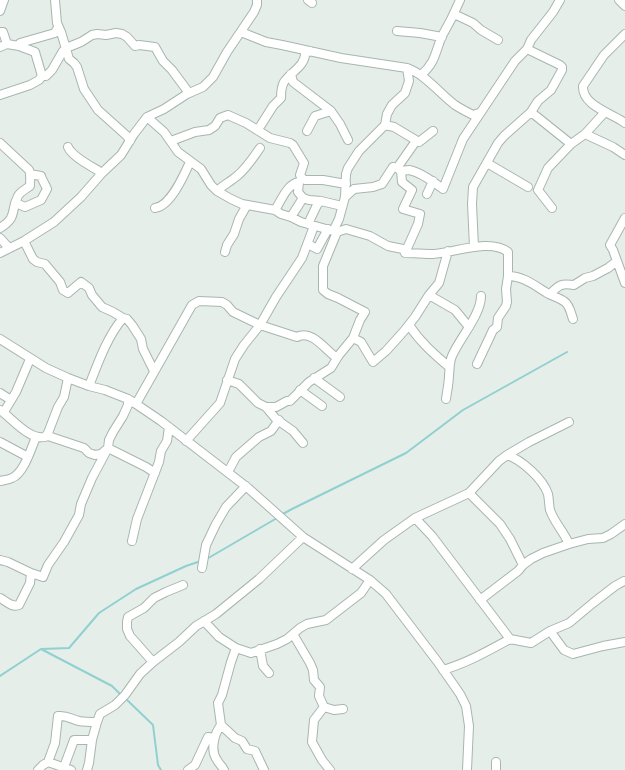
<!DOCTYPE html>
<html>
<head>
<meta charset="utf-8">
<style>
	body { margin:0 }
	canvas { display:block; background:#e6eee9 }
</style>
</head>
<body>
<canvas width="625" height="770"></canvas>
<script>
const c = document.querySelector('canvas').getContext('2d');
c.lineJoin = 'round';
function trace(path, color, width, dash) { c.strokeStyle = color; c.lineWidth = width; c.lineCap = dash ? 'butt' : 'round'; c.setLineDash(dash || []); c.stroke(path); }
const stream = new Path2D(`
	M281 515 292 509 406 453 463 410 567 352
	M205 560 277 518
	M41 649 112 686 121 695
	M0 676 41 649 69 648 99 613 136 589 186 566 201 561
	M125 698 153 725 158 765 161 770`);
const minor = new Path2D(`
	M55 0 57 23 61 32 69 59 74 63 77 67 84 89 98 110 127 136 130 141
	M308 0 312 3
	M619 0 625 6
	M0 11 4 0
	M454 14 473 23 481 30 498 40
	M397 31 420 33 442 37
	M0 32H3L7 44
	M241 32 266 42 282 45 341 58 407 68C425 74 440 94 455 105 461 109 467 112 473 115L479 113
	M625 34 604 55 583 86C582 106 612 113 625 123
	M19 46 35 52 42 76
	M0 47 7 44 19 46 20 43 55 33 58 27
	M291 74 293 82 331 111 340 124 348 140
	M421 75C436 62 435 52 442 36 449 24 455 12 460 0
	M0 95 30 85 39 80 42 76H46L52 70 63 51 66 48 81 42 92 35 97 34 106 35 116 33 122 34 127 37 135 46 139 45 155 47 163 61 172 70 189 93
	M531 112 571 144
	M147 117 164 132 178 152 201 169 211 185 217 191 231 199 242 204 275 210 281 214 291 217 301 222 337 232 346 229 370 236 388 246 403 249 405 253C414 253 424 254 433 254 454 253 490 238 508 252V276C523 276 534 285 547 293 552 296 560 298 565 302 570 306 571 314 573 319
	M385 125 394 127 419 142
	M257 130 261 125 273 106 281 98C281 93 281 87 284 82 291 72 306 65 305 53L310 51
	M307 131 315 116 331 111
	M585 134 613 147 625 155
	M171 141 195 132 209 130 215 126 220 118 228 115 246 123 270 138 290 143 293 145 304 163 300 175 302 178 305 180H323L346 184
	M0 143 29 170C31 174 30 181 30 186 26 189 20 192 18 196 10 211 18 217 0 228
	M68 147C72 157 93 167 102 173
	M487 163 528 187
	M397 168 401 171 402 182 412 190 403 209 420 214 418 224 405 253
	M401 171C404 171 406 170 409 170 421 172 435 183 443 189L463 139 515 61 527 49 531 40 553 12 560 0
	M217 191C223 185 230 182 237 176 246 169 253 158 260 148
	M427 194 433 181
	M345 197 354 189 373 187 382 184 393 167 397 168 416 141 419 142 433 131
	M303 198 309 200 321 201 342 206
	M16 203 25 207 41 200 47 189C45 184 42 180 41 176L30 174
	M155 208C171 206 184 175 190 162
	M552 208 538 190 548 168 571 144 585 134 605 112
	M275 210C281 201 287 184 299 182
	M291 217 303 198 298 192 299 182 302 178
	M625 218 610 245 613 250 625 283
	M308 224 317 205 321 201
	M333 231 339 219 345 197 346 174 348 168 359 151 385 125 387 114 392 105 405 93 409 81 407 68
	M0 238 9 248
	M24 241 33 259 37 262 45 264 60 282 63 290 68 293 81 282 89 288 92 295 102 307 113 312 123 318 127 319 132 325 141 339 143 349 154 371
	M308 244 317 249 328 229
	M474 247 472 204 473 187 498 143 504 136 531 112 538 101 551 90 562 70V67L560 65 527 49
	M225 252 227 245 234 234 239 219 247 205
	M0 253 24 241 54 222 81 197 102 173 121 155 134 134 147 117 164 109 187 94 203 87 213 77 227 52 254 12 257 5V0
	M550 294C559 285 561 283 574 285L585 278 593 276 608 268 617 261
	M429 295 455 310 469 327
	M409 325C420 342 434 354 449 367
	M353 338 361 342 373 362 386 351 404 331 415 317 429 295 439 283 448 251
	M0 339 46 368 68 378 89 386 105 390 128 399 136 404 161 421 248 488 303 537 370 580 386 594 437 661 460 694 466 706 469 726 467 770
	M477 364 493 330 497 327 498 318 506 306 507 302 506 289 508 276
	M314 378 340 397
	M227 380 239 384 258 403 266 407 276 419 293 431 303 443
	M89 386C98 363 107 337 123 318
	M300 390 322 406
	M0 393 11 400
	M446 399C447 391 449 383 449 375 450 368 449 363 452 356 459 339 481 315 481 296
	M136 404 192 305 199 301 222 302 227 305 233 312 260 325 297 337C312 329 325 350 337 358
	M266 407H276L287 401H290L309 382 331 368 339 355 353 338 360 320 365 312 338 298 328 294 323 290V266L337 232
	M0 410C13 419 31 443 48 436L84 448 89 453 95 455 101 454 108 448 146 467 155 473
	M4 412 16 392 30 359
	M45 437 48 433 58 407 64 397 68 378
	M186 441 220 403 235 359 244 345 260 325 276 297 302 258 314 226
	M0 442 28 457
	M507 455C522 460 543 479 548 494 549 499 549 505 550 510 554 522 564 532 569 544
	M228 472 236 457 259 437 271 431 279 420
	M0 481C4 480 8 480 12 478 24 473 31 449 36 437
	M469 493 500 524 510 539 523 565
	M415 518 432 536 510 639
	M132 541 137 519 159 462 161 451 167 441 169 427
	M0 560 8 562 31 573
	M202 568 206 545 216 524 226 507 246 486
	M352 569 384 540 415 518 469 493 499 461 507 455 529 442 569 422
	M0 598C6 601 12 608 19 605L30 583 31 573 43 577 48 565 64 542 79 515 81 504 92 478 108 448 109 440 113 432 123 416 128 405V399
	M480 600 518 571 523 565 531 559 543 553 569 544 588 539 603 538 611 534 625 524
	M204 621 219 637 236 648 251 653 277 644 287 639 300 628 307 624 326 620 361 593 370 580
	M550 631 569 623 593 603 615 586 624 581
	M293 634 310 663 313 670 314 680 320 687 319 696 324 707 334 710 343 709
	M260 649 263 666 269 673
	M153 662 130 636 127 629V622L128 617 144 608 154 598 166 592 183 585
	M443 670C467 663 488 651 510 639L531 643 550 631 564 650 573 654 603 646 625 642
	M324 707 314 720 312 742 322 760 330 770
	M221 725 235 738 242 741 247 749 255 751 264 770
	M48 762 55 743 58 716C68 715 70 719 79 721 85 722 91 722 97 722
	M496 762V770
	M64 767 74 740H92
	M38 770 43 765 48 762 71 770
	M87 770 89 763 92 740 97 722 100 714 115 705 125 695 140 674 153 662 179 642 196 626 216 614 259 579 303 537
	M188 770 195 765 208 737 214 738
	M224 770C222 766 219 764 217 760 210 750 214 734 221 725L218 703 222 695 231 662 236 648`);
trace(stream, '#91d0d1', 2);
trace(minor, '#a8b6af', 10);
trace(minor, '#fff', 8);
</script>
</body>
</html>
